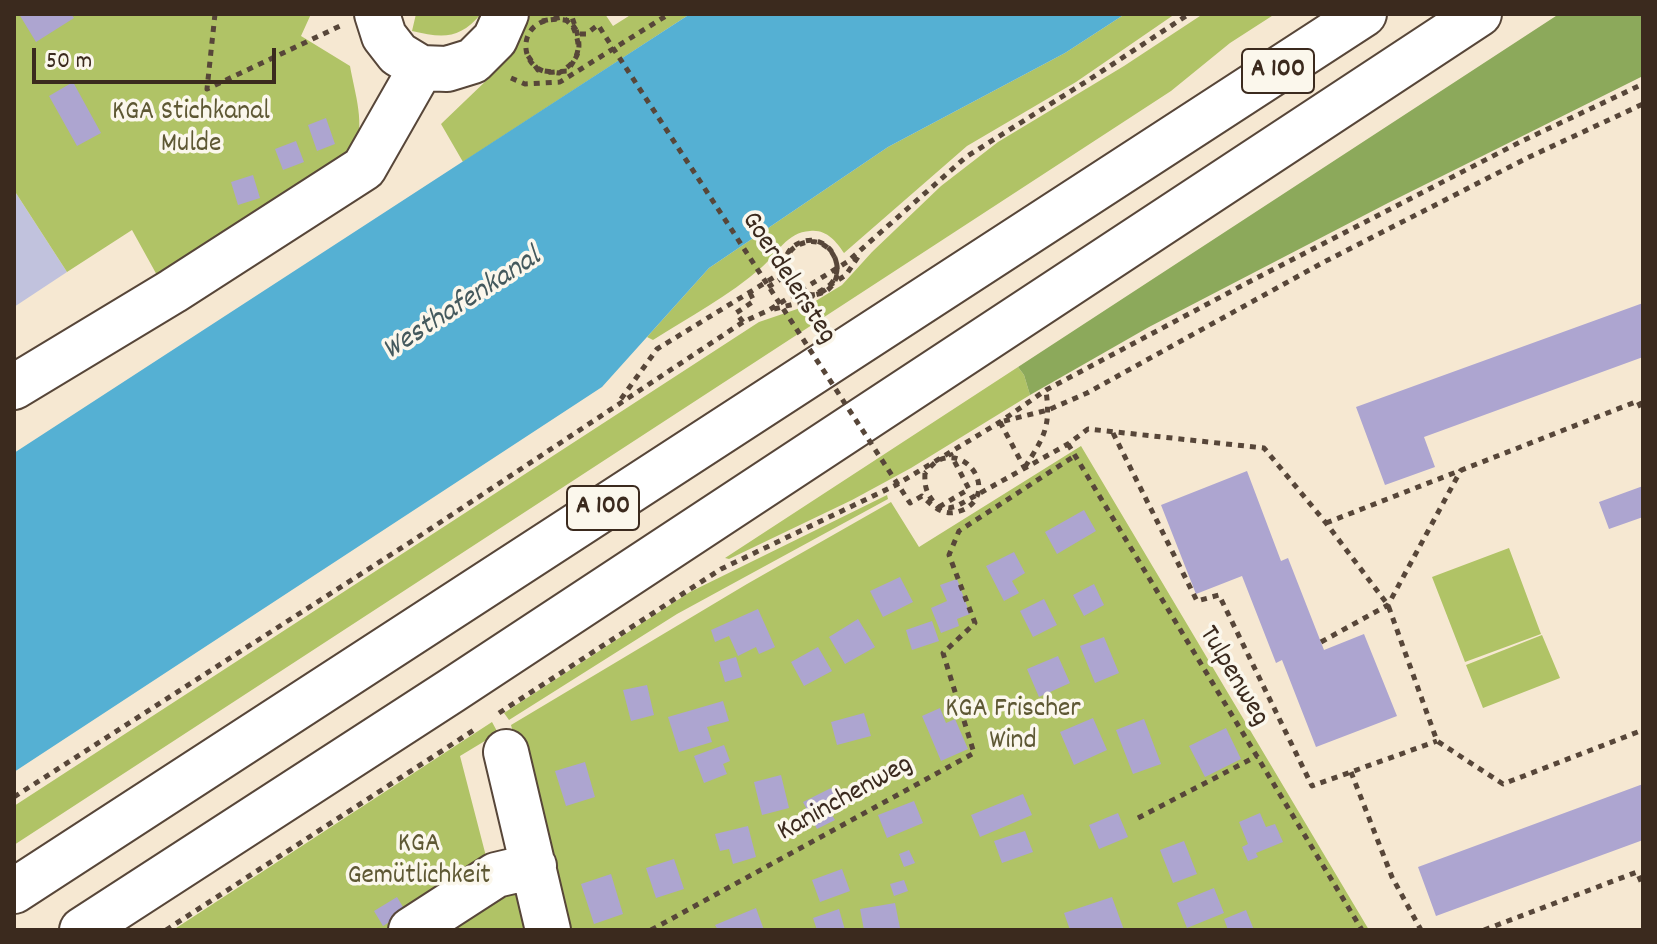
<!DOCTYPE html>
<html>
<head>
<meta charset="utf-8">
<style>
	body { margin:0 }
	#map { position:relative; width:1657px; height:944px; overflow:hidden; background:#f6e8d2; font-family:Dekko,sans-serif }
	canvas { display:block }
	.frame { position:absolute; inset:0; border:16px solid #3b2a1e; pointer-events:none }
	.scale { position:absolute; left:32px; top:48px; width:244px; height:36px; box-sizing:border-box; border:4px solid #3b2a1e; border-top:0; padding-left:10px; font-size:24px; line-height:28px; white-space:nowrap; color:#3b2a1e; -webkit-text-stroke:6px #fbf7ec; paint-order:stroke }
</style>
</head>
<body>
<div id="map">
<canvas width="1657" height="944"></canvas>
<div class="frame"></div>
<div class="scale">50 m</div>
</div>
<script>
const c = document.querySelector('canvas').getContext('2d');
c.lineJoin = 'round';
function paint(path, color) { c.fillStyle = color; c.fill(path, 'evenodd'); }
function trace(path, color, width, dash) { c.strokeStyle = color; c.lineWidth = width; c.lineCap = dash ? 'butt' : 'round'; c.setLineDash(dash || []); c.stroke(path); }
function drawText(font, color, halo, rows, align = 'center') {
  c.font = font + ' Dekko,sans-serif'; c.lineWidth = 7; c.setLineDash([]); c.textBaseline = 'middle'; c.strokeStyle = halo; c.fillStyle = color; for (const [text, x, y, turn = 0] of rows) {
    c.save(); c.translate(x, y); c.rotate((+turn || 0) * Math.PI / 180); c.textAlign = isNaN(turn) ? turn : align; if (halo) c.strokeText(text, 0, 0); c.fillText(text, 0, 0); c.restore();
  }
}
const industrial = new Path2D(`
	M14 190 67 272 14 307Z`);
const green = new Path2D(`
	M14 14H311L301 36 350 66C355 95 366 124 354 152L163 286 132 230 67 272 14 190Z
	M416 14H481C459 40 442 38 412 31Z
	M530 14H605L613 26 632 14H690L463 162 441 124 490 77 494 65 522 20Z
	M1125 14H1175L1076 82 967 146 844 253C836 241 826 229 810 231 787 232 777 254 762 267 729 296 689 317 653 340L647 337 709 268 888 147 1065 53Z
	M1203 14H1275L1230 43 1171 91 14 845V806L759 322 809 305 842 285 872 252 941 186 998 142 1124 66Z
	M1018 367 1024 375 1030 395 911 468 852 500 729 559 725 558Z
	M1081 446 1369 930H565L511 725 747 584 891 502 919 547Z
	M887 495 888 499 677 614 509 720 504 713 690 592Z
	M1509 548 1541 634 1465 662 1432 577Z
	M1542 635 1560 678 1483 708 1466 665Z
	M492 722 498 733 460 756 488 864 525 876 536 930H173Z`);
const forest = new Path2D(`
	M1559 14H1643V76L1388 203 1149 327 1030 395 1024 375 1018 367Z`);
const water = new Path2D(`
	M690 14H1125L1065 53 888 147 709 268 602 387 14 772V453Z`);
const building = new Path2D(`
	M19 14H71L74 18 36 42Z
	M73 82 101 133 77 146 49 96Z
	M326 118 335 144 317 151 308 125Z
	M296 141 304 162 283 170 275 149Z
	M253 175 260 198 238 205 231 182Z
	M1643 303V357L1424 437 1435 467 1385 485 1356 407Z
	M1247 471 1281 561 1288 558 1324 650 1364 634 1397 716 1316 747 1282 660 1276 663 1242 576 1196 594 1161 505Z
	M1643 486V517L1609 529 1599 502Z
	M1084 510 1096 531 1057 554 1045 532Z
	M1014 552 1025 573 1012 581 1019 593 1004 601 986 566Z
	M900 577 913 602 883 617 870 591Z
	M957 579 970 614 957 619 959 626 941 633 931 608 947 601 940 585Z
	M1094 584 1104 605 1084 616 1073 595Z
	M1044 599 1057 625 1033 637 1020 611Z
	M758 609 775 647 759 654 756 647 738 656 729 636 715 642 711 630Z
	M858 619 875 647 845 664 829 637Z
	M932 621 939 641 912 650 906 630Z
	M1104 637 1119 673 1095 683 1080 646Z
	M818 647 832 671 804 686 791 662Z
	M1058 656 1070 683 1039 697 1027 669Z
	M736 657 742 677 725 682 719 662Z
	M647 685 654 715 631 721 623 690Z
	M723 701 729 721 707 727 712 742 679 752 668 717Z
	M940 708 946 723 955 719 968 749 941 761 922 716Z
	M864 713 871 736 837 745 831 722Z
	M1093 718 1107 750 1074 765 1060 732Z
	M1144 719 1161 764 1133 774 1116 730Z
	M1226 728 1241 759 1205 777 1189 746Z
	M724 745 730 761 723 764 727 774 704 783 694 756Z
	M585 762 595 797 566 806 555 771Z
	M781 775 789 808 762 815 754 782Z
	M1643 784V840L1436 916 1418 867Z
	M831 788 842 810 832 815 835 820 817 829 803 802Z
	M1023 794 1032 815 980 837 971 815Z
	M914 801 923 823 887 838 878 815Z
	M1118 813 1128 837 1099 849 1089 825Z
	M1260 813 1266 827 1275 824 1283 842 1256 853 1258 857 1248 861 1242 847 1248 844 1239 822Z
	M748 826 756 857 733 864 729 849 720 851 715 834Z
	M1025 831 1033 852 1002 863 994 841Z
	M1184 841 1197 874 1173 883 1160 850Z
	M909 850 915 863 904 867 899 854Z
	M674 859 684 889 656 898 646 868Z
	M842 869 850 891 820 902 812 880Z
	M611 874 623 914 594 924 581 884Z
	M904 880 908 891 894 896 890 884Z
	M1214 888 1224 913 1187 928 1177 903Z
	M397 897 406 912 383 926 374 911Z
	M1112 897 1124 930H1070L1064 913Z
	M895 903 900 928 889 930H864L860 909Z
	M756 908 764 930H718L715 925Z
	M839 909 845 930H817L813 918Z
	M1246 910 1254 930H1228L1224 919Z`);
const path = new Path2D(`
	M215 14 207 89 340 26
	M542 21 563 17 573 27
	M528 56 538 70 559 73C587 56 580 41 571 14
	M511 78 525 84 560 82 669 14
	M774 309 803 302 846 275 860 254
	M743 322 736 313 754 301 749 291
	M621 399 657 349 781 273
	M1004 421 1048 410 1087 393 1322 263 1527 158 1643 104
	M1000 422 1024 467
	M1113 433 1197 601 1219 595 1312 786 1437 741
	M1068 444 1362 930
	M1025 467C1044 437 1051 427 1046 391
	M925 473C924 489 928 496 938 507L949 508 957 506 1068 444 1088 429 1264 448 1326 523 1388 605 1437 741 1503 784 1643 730
	M939 507 969 489 950 453
	M1326 523 1638 401 1643 412
	M1321 642 1388 605 1461 470
	M499 713 721 569 896 485 1000 422 1046 390 1245 284 1520 142 1643 84
	M1351 772 1392 877 1421 930
	M14 797 409 543 743 322 769 310 847 262 966 157 1087 81 1189 14
	M1138 818 1257 756
	M166 930 474 730
	M651 930 974 753 943 653 975 623 949 555 959 531 1076 455
	M1484 930 1637 872 1643 886`);
const minor = new Path2D(`
	M377 14 384 36 398 54 421 68 447 69 473 61 495 39 506 14
	M14 387 173 291 364 168 421 68
	M506 752 548 930
	M411 930 496 875 534 866`);
const highway = new Path2D(`
	M14 891 1364 14
	M82 930 451 691 1479 14`);
const pathBridge = new Path2D(`
	M573 27C581 46 580 54 567 71 561 71 553 73 547 72 514 65 518 9 570 21L579 34H586L598 25 910 503 922 496C934 507 943 517 960 511 998 498 972 446 939 460 934 462 929 469 925 473
	M768 287 784 277 791 288 808 297C813 295 821 294 826 291 849 276 834 237 807 242 799 244 792 247 788 255 783 265 785 275 793 283 796 286 803 293 808 294 821 298 837 282 837 269 837 251 822 237 805 241 788 245 785 257 781 273`);
const shields = [
	[1278,71,72],
	[603,508,72]
];
const shieldNames = [
	["A 100",1278,71],
	["A 100",603,508]
];
const parkNames = [
	["KGA Stichkanal",191,114],
	["Mulde",191,146],
	["KGA Frischer",1013,711],
	["Wind",1013,743],
	["KGA",419,846],
	["Gemütlichkeit",419,878]
];
const streetNames = [
	["Goerdelersteg",787,279,57],
	["Tulpenweg",1232,677,59],
	["Kaninchenweg",846,800,-29]
];
const waterNames = [
	["Westhafenkanal",463,306,-33]
];
paint(industrial, '#c1c2dd');
paint(green, '#b0c366');
paint(forest, '#8ca95b');
paint(water, '#55b0d3');
paint(building, '#ada5d0');
trace(minor, '#574639', 48);
trace(highway, '#574639', 48);
trace(path, '#574639', 5, [6, 6]);
trace(minor, '#fff', 44);
trace(highway, '#fff', 44);
trace(pathBridge, '#574639', 5, [6, 6]);
for (const [x, y, w] of shields) { const box = new Path2D(); box.roundRect(x - w / 2, y - 22, w, 44, 6); c.fillStyle = '#fbf7ec'; c.fill(box); trace(box, '#3b2a1e', 2); }
drawText('bold 26px', '#3b2a1e', null, shieldNames);
drawText('28px', '#5e5834', '#fbf7ec', parkNames);
drawText('28px', '#3b2a1e', '#fbf7ec', streetNames);
drawText('italic 30px', '#44595d', '#fbf7ec', waterNames);
</script>
</body>
</html>
